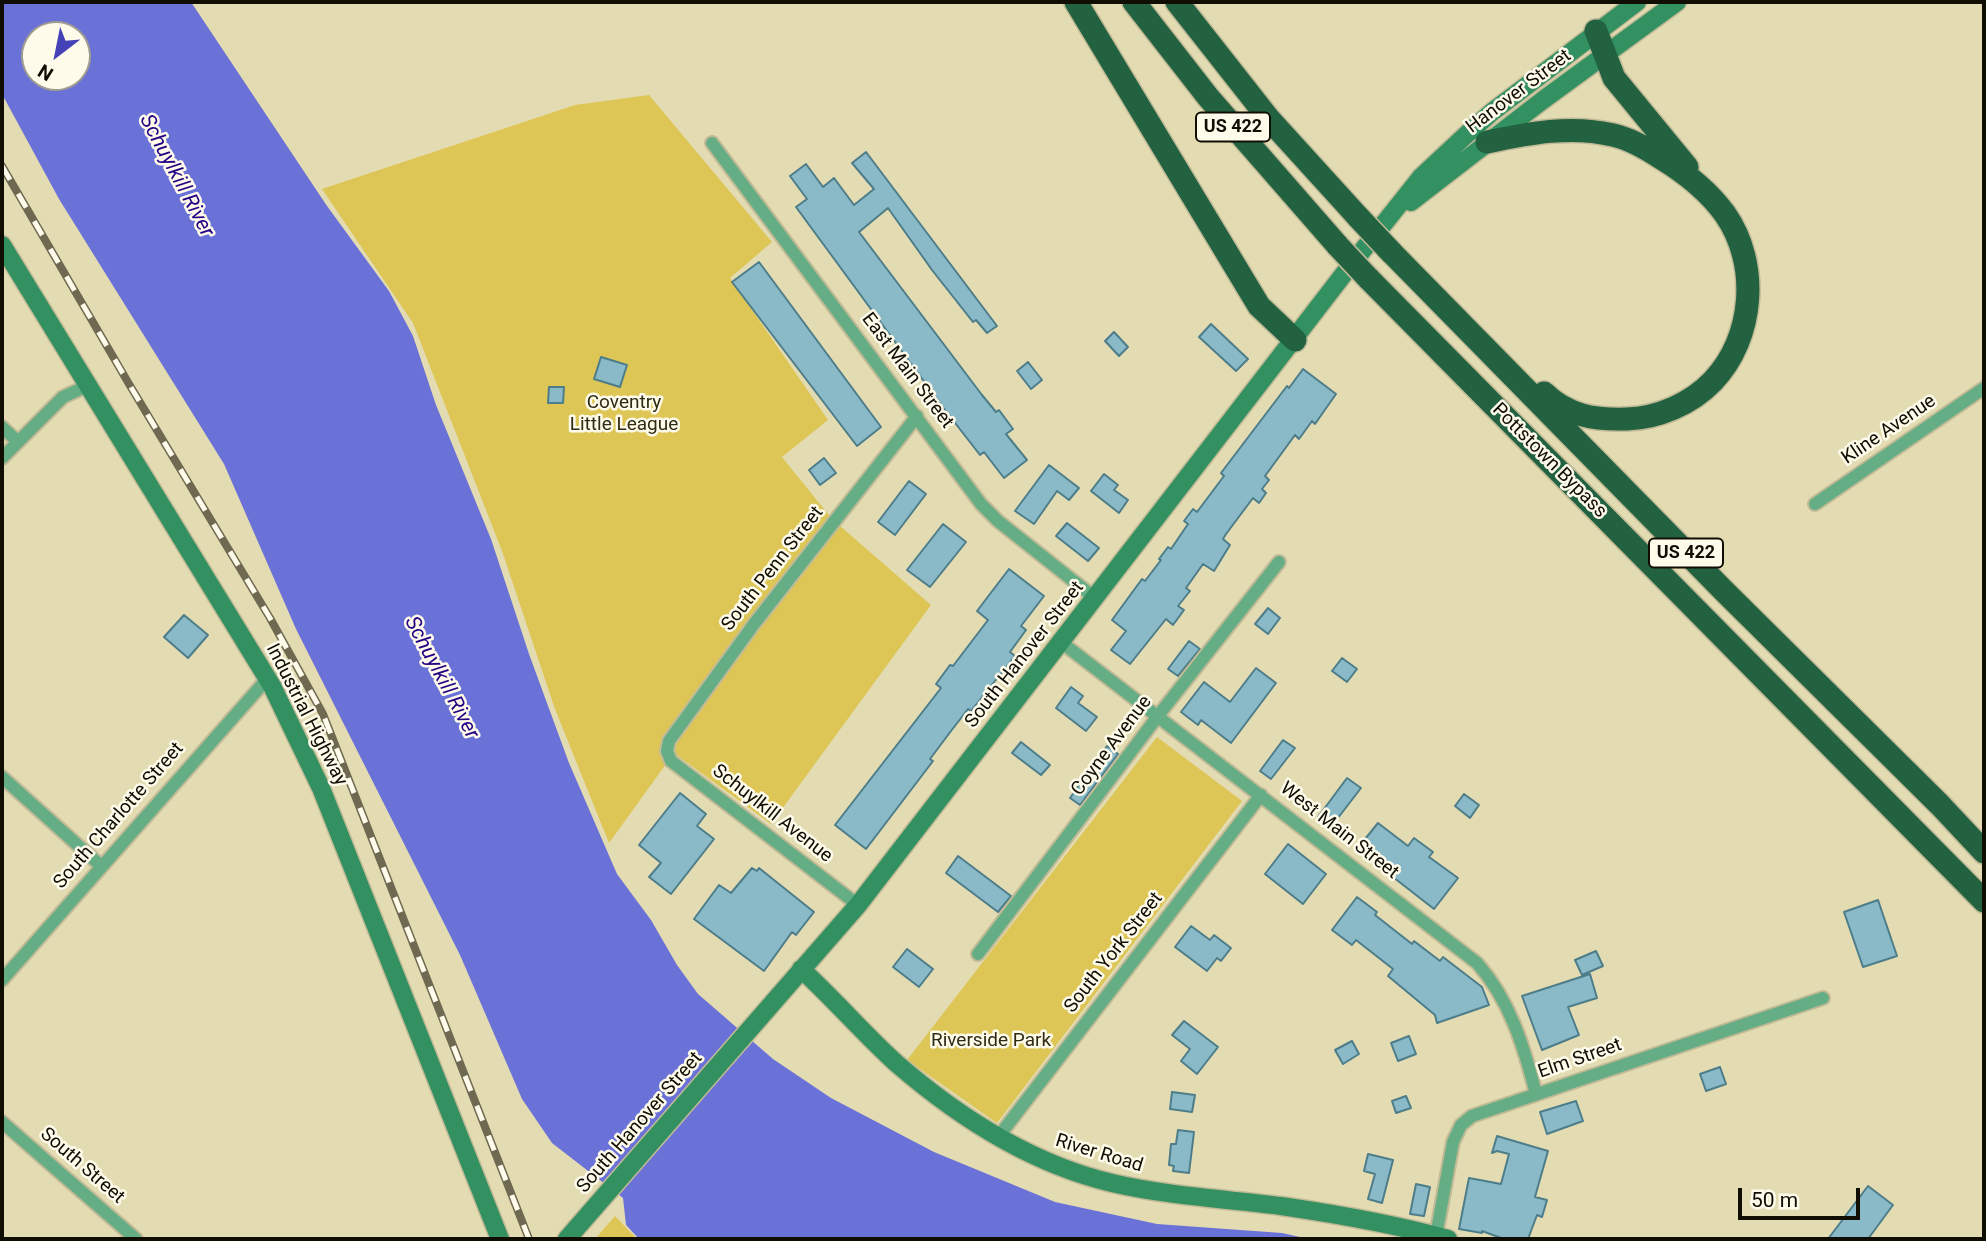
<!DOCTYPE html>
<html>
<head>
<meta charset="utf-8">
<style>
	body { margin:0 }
	#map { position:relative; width:1986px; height:1241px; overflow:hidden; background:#e3dbb2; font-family:Roboto,sans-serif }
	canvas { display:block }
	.frame { position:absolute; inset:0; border:4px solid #100d02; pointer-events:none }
	.north { position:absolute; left:21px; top:21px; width:70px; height:70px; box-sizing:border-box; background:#fefbeb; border:2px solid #9f9c8e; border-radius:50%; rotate:212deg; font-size:19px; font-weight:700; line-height:28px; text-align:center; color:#100d02 }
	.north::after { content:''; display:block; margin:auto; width:24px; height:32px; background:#4542b8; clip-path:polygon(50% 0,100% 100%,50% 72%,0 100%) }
	.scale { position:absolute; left:1738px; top:1188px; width:122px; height:32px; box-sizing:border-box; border:4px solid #100d02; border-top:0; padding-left:9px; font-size:21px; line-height:24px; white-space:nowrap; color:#100d02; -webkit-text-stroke:5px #fefbeb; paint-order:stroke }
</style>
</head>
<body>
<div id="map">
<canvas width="1986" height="1241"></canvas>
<div class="frame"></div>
<div class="north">N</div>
<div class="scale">50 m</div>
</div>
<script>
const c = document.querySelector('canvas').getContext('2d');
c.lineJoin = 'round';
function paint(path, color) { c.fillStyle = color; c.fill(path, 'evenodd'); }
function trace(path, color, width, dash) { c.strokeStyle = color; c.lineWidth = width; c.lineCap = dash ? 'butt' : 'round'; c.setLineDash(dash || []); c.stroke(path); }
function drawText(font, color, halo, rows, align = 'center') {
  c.font = font + ' Roboto,sans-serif'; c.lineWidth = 5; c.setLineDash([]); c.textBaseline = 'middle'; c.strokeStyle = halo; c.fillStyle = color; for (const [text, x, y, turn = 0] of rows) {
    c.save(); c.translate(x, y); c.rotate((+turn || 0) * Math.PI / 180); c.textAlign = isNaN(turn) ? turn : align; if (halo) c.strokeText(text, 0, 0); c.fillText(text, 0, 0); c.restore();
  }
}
const green = new Path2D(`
	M649 95 772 242 730 278 828 420 782 457 832 519 931 605 771 824 674 753 609 843 555 709 502 551 413 323 322 189 575 105Z
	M1157 737 1242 801 997 1123 907 1060Z
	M615 1216 637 1239H595Z`);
const water = new Path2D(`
	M2 2H191L327 206 389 291 413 336 436 405 491 539 529 654 569 763 617 874 651 920 677 965 698 994 773 1059 831 1098 934 1152 1055 1202 1157 1224 1282 1233 1309 1239H639L626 1225 623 1198 552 1143 522 1099 460 955 296 629 224 464 59 199 2 94ZM35 35H77V77H35Z`);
const building = new Path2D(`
	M866 152 997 326 987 333 976 320 973 322 932 270 888 208 859 232 982 395 996 412 999 410 1013 429 1006 434 1027 460 1004 478 984 452 980 455 945 410 796 207 807 199 790 176 806 164 823 187 834 178 854 205 874 189 852 163Z
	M759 262 881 427 857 446 732 282Z
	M1211 324 1248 359 1236 371 1199 337Z
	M1114 332 1128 347 1119 356 1105 341Z
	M601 357 627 365 620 387 594 379Z
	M1028 362 1042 380 1031 389 1017 371Z
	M1303 369 1336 394 1315 424 1312 421 1299 439 1295 435 1265 476 1269 480 1262 489 1266 493 1259 503 1253 498 1226 534 1223 539 1230 545 1214 571 1203 564 1186 588 1190 591 1178 606 1184 610 1173 625 1166 619 1130 664 1111 650 1126 631 1112 620 1142 579 1145 581 1161 560 1159 559 1168 547 1171 549 1188 524 1184 521 1193 509 1197 512 1224 476 1221 473 1287 386 1289 388Z
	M549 387H564L563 403H548Z
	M824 458 836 473 820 485 809 470Z
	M1049 465 1079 488 1069 500 1057 491 1034 524 1015 511Z
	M1104 474 1118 485 1114 490 1128 500 1119 513 1091 491Z
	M909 481 926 494 895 535 878 522Z
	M1067 523 1099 548 1088 561 1056 536Z
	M943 524 966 542 930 587 907 570Z
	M1009 569 1044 596 1021 626 1026 630 1010 652 1015 656 971 711 968 709 951 731 930 759 933 761 866 849 835 825 941 688 936 684 950 665 953 666 988 620 977 611Z
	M1268 608 1280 618 1268 634 1255 624Z
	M184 615 208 635 188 658 164 637Z
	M1189 641 1200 649 1178 676 1168 669Z
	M1342 658 1357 669 1347 682 1332 671Z
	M1256 668 1276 683 1231 743 1201 720 1198 725 1181 712 1204 682 1230 702Z
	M1071 687 1083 696 1078 703 1097 717 1086 731 1056 708Z
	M1283 740 1295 748 1271 779 1260 771Z
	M1021 742 1050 765 1041 775 1012 753Z
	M1107 746 1118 754 1080 805 1070 798Z
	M1347 778 1361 788 1331 827 1318 817Z
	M680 793 706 814 697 826 714 839 671 894 649 877 661 863 639 845Z
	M1464 794 1479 805 1470 818 1455 806Z
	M1378 823 1408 846 1414 838 1433 852 1429 857 1458 878 1434 909 1357 849Z
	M1288 844 1326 874 1303 904 1265 874Z
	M958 856 1011 896 998 912 946 873Z
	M752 868 757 871 759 868 814 912 796 935 792 932 764 971 694 919 719 885 731 893Z
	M1357 897 1377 912 1375 915 1412 944 1414 941 1440 961 1443 957 1482 987 1489 1005 1437 1023 1435 1015 1388 976 1393 969 1356 940 1352 945 1332 930Z
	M1878 900 1897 956 1863 967 1844 912Z
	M1191 926 1210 940 1214 935 1231 948 1221 961 1217 958 1207 971 1175 947Z
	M907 949 933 969 919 987 893 967Z
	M1596 951 1603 966 1582 975 1575 960Z
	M1590 974 1597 998 1568 1007 1579 1035 1542 1050 1522 996Z
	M1184 1021 1218 1047 1197 1074 1181 1061 1190 1049 1172 1035Z
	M1409 1036 1416 1054 1398 1061 1391 1043Z
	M1352 1041 1359 1054 1343 1064 1335 1050Z
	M1720 1067 1726 1084 1706 1091 1700 1074Z
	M1172 1092 1195 1095 1192 1112 1170 1109Z
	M1406 1096 1411 1108 1396 1113 1392 1101Z
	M1576 1101 1583 1121 1547 1134 1540 1112Z
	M1178 1130 1194 1132 1189 1173 1173 1171 1174 1166 1169 1165 1171 1144H1176Z
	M1497 1136 1548 1151 1535 1197 1547 1200 1542 1217 1537 1215 1528 1239H1504L1482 1231V1233L1459 1229 1469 1178 1501 1184 1509 1154 1497 1151 1492 1153Z
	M1368 1154 1393 1160 1382 1203 1368 1199 1375 1174 1364 1171Z
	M1416 1184 1430 1187 1424 1216 1410 1214Z
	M1868 1186 1893 1205 1868 1239H1828Z`);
const street = new Path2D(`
	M712 143 981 504 998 521 1095 598
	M2 427 17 441
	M2 458 63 397 87 386
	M1815 504 1984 388
	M1061 642 1477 963C1510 1000 1524 1047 1536 1094
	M2 777 101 866
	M858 905 671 761 667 751 669 741 754 624 917 416
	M978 954 1161 712 1279 562
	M2 980 267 679
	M2 1122 136 1239
	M999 1136 1261 795
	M1436 1236 1453 1142 1461 1125 1472 1116 1823 998`);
const secondary = new Path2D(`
	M1411 202 1543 100 1677 2
	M2 245 272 686 321 788 500 1239
	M801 969C834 999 863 1033 896 1063 957 1116 1032 1164 1112 1183 1168 1196 1225 1199 1281 1206 1336 1214 1394 1224 1448 1239
	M567 1239 858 905 1343 275 1421 177 1466 135 1492 112 1637 2`);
const highway = new Path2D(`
	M1076 2 1259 306 1295 340
	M1134 2 1208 97 1338 246
	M1177 2 1269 119 1359 218
	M1596 31 1614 78 1687 167
	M1487 142C1529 133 1571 125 1613 135 1631 139 1646 148 1661 158 1684 172 1709 192 1725 214 1760 264 1754 338 1713 381 1691 404 1658 418 1627 419 1595 420 1567 416 1544 393
	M1391 252 1723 590 1940 805 1984 852
	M1368 278 1984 901`);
const rail = new Path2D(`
	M2 166 129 384 270 618 323 714 529 1239`);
const highwayBridge = new Path2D(`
	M1359 218 1391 252
	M1338 246 1368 278`);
const shields = [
	[1233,127,74],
	[1686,553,74]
];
const shieldNames = [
	["US 422",1233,127],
	["US 422",1686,553]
];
const streetNames = [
	["Hanover Street",1519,92,-37],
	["East Main Street",907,371,53],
	["Kline Avenue",1889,430,-34],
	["Pottstown Bypass",1549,461,45],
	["South Penn Street",773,569,-52],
	["South Hanover Street",1025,655,-52],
	["Industrial Highway",306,715,63],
	["Coyne Avenue",1112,746,-53],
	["Schuylkill Avenue",772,814,38],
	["South Charlotte Street",119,816,-49],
	["West Main Street",1339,831,38],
	["South York Street",1114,953,-52],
	["Elm Street",1580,1059,-19],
	["South Hanover Street",640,1123,-49],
	["River Road",1099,1154,17],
	["South Street",82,1166,41]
];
const parkNames = [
	["Coventry",624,403],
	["Little League",624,425],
	["Riverside Park",991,1041]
];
const waterNames = [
	["Schuylkill River",176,176,62],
	["Schuylkill River",441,678,62]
];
paint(green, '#ddc656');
paint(water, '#6b72d7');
paint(building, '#8abac8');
trace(building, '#4e7d8a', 2);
trace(street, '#c1ba96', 16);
trace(secondary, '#c1ba96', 21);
trace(highway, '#c1ba96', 26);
trace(street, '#65ad84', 12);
trace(secondary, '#329061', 18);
trace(highway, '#226241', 23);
trace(rail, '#6f6951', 8);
trace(rail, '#fefbeb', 5, [16]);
trace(highwayBridge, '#c1ba96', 26, []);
trace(highwayBridge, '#226241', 23);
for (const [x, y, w] of shields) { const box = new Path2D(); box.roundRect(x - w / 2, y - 14.5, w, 29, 5); c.fillStyle = '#fefbeb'; c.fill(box); trace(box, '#100d02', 2); }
drawText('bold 18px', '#100d02', null, shieldNames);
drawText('19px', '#100d02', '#fefbeb', streetNames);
drawText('19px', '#302b15', '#fefbeb', parkNames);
drawText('italic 21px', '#240284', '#fefbeb', waterNames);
</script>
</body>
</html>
